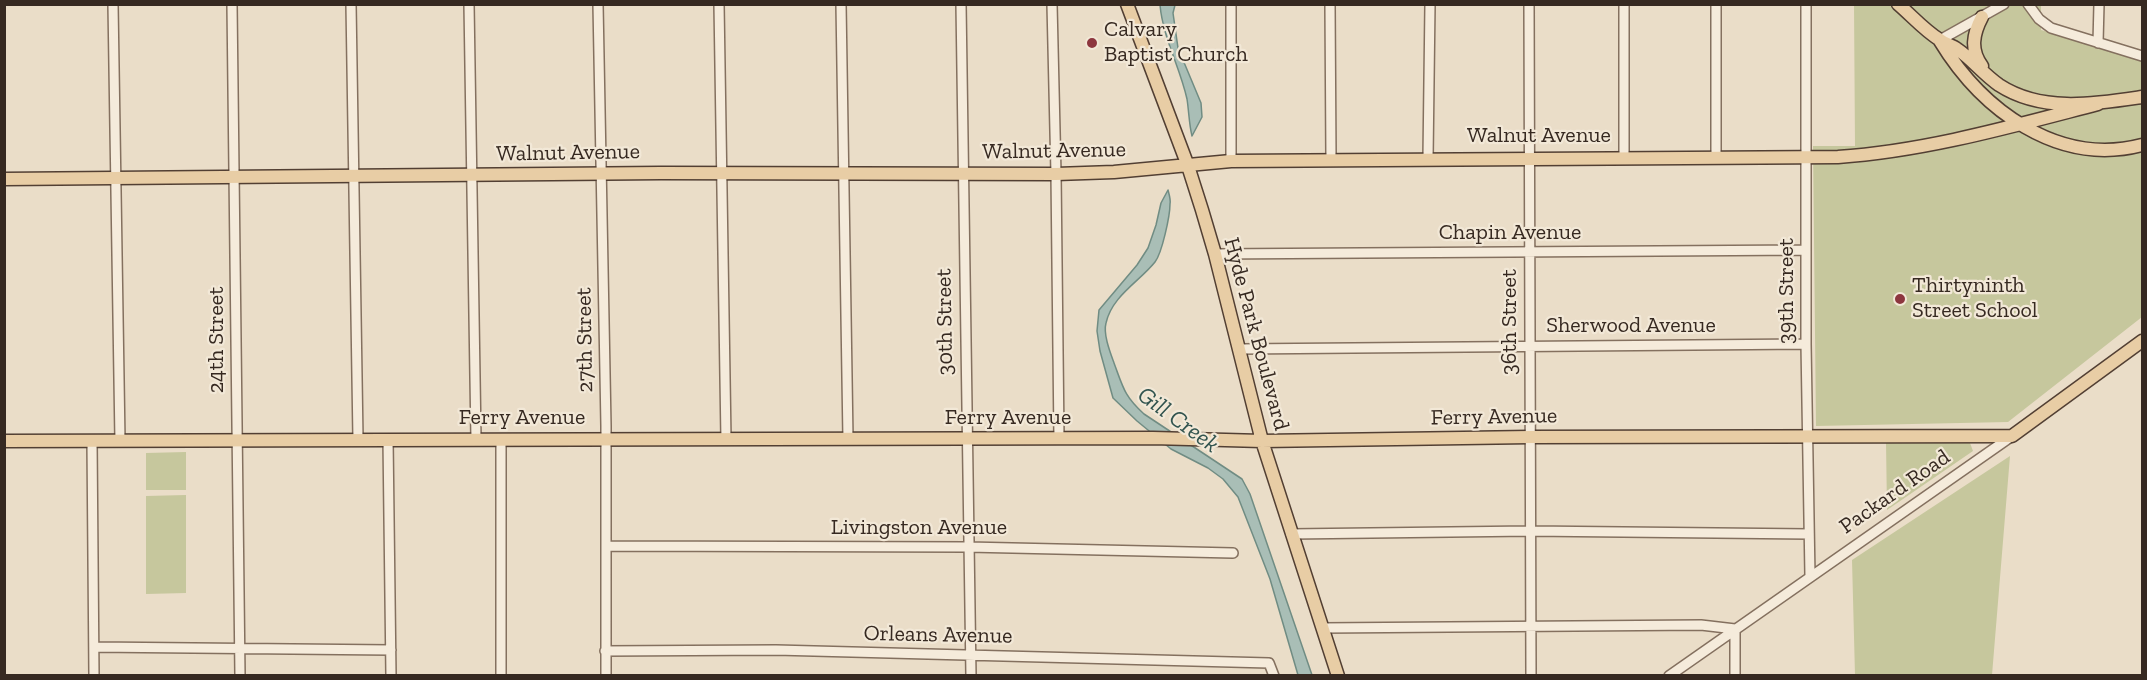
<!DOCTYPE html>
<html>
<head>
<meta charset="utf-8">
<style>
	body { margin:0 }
	#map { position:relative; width:2147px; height:680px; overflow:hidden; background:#eaddc8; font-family:"Zilla Slab",serif }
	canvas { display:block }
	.frame { position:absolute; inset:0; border:6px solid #362921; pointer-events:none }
</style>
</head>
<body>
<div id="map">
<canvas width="2147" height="680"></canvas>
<div class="frame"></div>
</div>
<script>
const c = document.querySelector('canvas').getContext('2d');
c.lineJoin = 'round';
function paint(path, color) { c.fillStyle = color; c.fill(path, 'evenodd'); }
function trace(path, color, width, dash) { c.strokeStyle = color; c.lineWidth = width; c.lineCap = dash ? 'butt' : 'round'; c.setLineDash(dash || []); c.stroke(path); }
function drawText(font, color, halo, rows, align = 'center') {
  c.font = font + ' "Zilla Slab",serif'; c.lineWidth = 4.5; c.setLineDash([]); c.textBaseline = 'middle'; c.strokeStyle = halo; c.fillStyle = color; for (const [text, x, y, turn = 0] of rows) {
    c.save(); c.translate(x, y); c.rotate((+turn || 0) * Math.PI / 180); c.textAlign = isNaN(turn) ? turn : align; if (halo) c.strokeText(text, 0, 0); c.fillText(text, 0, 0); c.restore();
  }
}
const green = new Path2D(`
	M1854 5H2041V30L2142 58V317L2008 422 1816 426 1813 146H1855Z
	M1886 442 1970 443 1973 451 1887 510Z
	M186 452V490H146V453Z
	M2010 456 1992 675H1855L1852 560Z
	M186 495V593L146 594V496Z`);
const water = new Path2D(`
	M1160 5H1175L1173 13 1178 48 1201 103 1202 117 1192 136C1189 124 1189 112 1187 99 1180 67 1163 38 1160 5Z
	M1168 190C1169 194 1171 200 1170 204 1170 216 1162 253 1155 262 1139 282 1112 296 1106 323 1103 334 1110 352 1114 363 1123 387 1124 396 1144 414L1242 479 1250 494 1312 675H1298L1270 579 1238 497 1223 479 1208 468 1171 449 1137 421 1113 398 1100 351 1097 331 1099 310 1137 265 1148 248 1156 225 1161 203Z`);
const minor = new Path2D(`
	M113 4 120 441
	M232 4 240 676
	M351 4 358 439
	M469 4 476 439
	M598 4 606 426V676
	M719 4 726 440
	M841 4 848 439
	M961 4 971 676
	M1052 4 1056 174 1059 439
	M1231 4V161
	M1330 4 1331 159
	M1529 4 1531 676
	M1624 4V157
	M1716 4V156
	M1806 4V344L1810 576
	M2028 4 2039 19 2051 28 2142 56
	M1940 40 2004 4
	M2098 43 2099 4
	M1428 158 1430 4
	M1215 254 1806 250
	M1240 349 1806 344
	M388 439 391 676
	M501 439V676
	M92 441 94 676
	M1291 534 1530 531 1809 534
	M606 546 968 547 1233 553
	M1323 628 1701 625 1735 629V676
	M94 647 391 650
	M605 651 776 650 1269 663 1274 676
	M1669 676 2012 436`);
const major = new Path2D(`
	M1127 4 1188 166 1202 210 1215 254 1262 441 1338 676
	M1898 4C1912 16 1925 31 1940 40 1945 44 1952 45 1957 49 1972 59 1983 74 1999 85 2042 113 2095 104 2142 97
	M1982 17C1973 34 1970 50 1982 66
	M1940 41C1982 110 2058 167 2142 145
	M4 179 661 173 1056 174 1114 172 1231 161 1838 157C1926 151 2013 126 2098 104
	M4 441 1153 438 1262 441 1530 437 2012 436 2142 341`);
const markers = [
	[1092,43,6,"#8d363e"],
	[1900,299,6,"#8d363e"]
];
const poiNames = [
	["Calvary",1104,30],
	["Baptist Church",1104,55],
	["Thirtyninth",1912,286],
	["Street School",1912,311]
];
const streetNames = [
	["Walnut Avenue",1539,136],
	["Walnut Avenue",1054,151,-1],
	["Walnut Avenue",568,153,-1],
	["Chapin Avenue",1510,233],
	["39th Street",1787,291,-90],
	["30th Street",945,322,-91],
	["36th Street",1510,322,-90],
	["Sherwood Avenue",1631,326],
	["Hyde Park Boulevard",1256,334,75],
	["24th Street",217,340,-90],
	["27th Street",585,340,-91],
	["Ferry Avenue",1494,417,-1],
	["Ferry Avenue",522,418],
	["Ferry Avenue",1008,418],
	["Packard Road",1895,492,-35],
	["Livingston Avenue",919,528],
	["Orleans Avenue",938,635,1]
];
const waterNames = [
	["Gill Creek",1178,420,36]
];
paint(green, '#c6c79d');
paint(water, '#a9beb6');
trace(water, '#708c83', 1.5);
trace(minor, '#84705f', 12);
trace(major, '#523f33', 15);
trace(minor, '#f5ebdb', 9);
trace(major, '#e8cda5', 12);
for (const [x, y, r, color] of markers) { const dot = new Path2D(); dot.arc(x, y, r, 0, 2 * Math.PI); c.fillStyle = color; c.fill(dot); trace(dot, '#f2e8d7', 2); }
drawText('22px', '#362921', '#f2e8d7', poiNames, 'left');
drawText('22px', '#362921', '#f2e8d7', streetNames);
drawText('italic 24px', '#32544f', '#f2e8d7', waterNames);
</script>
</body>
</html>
